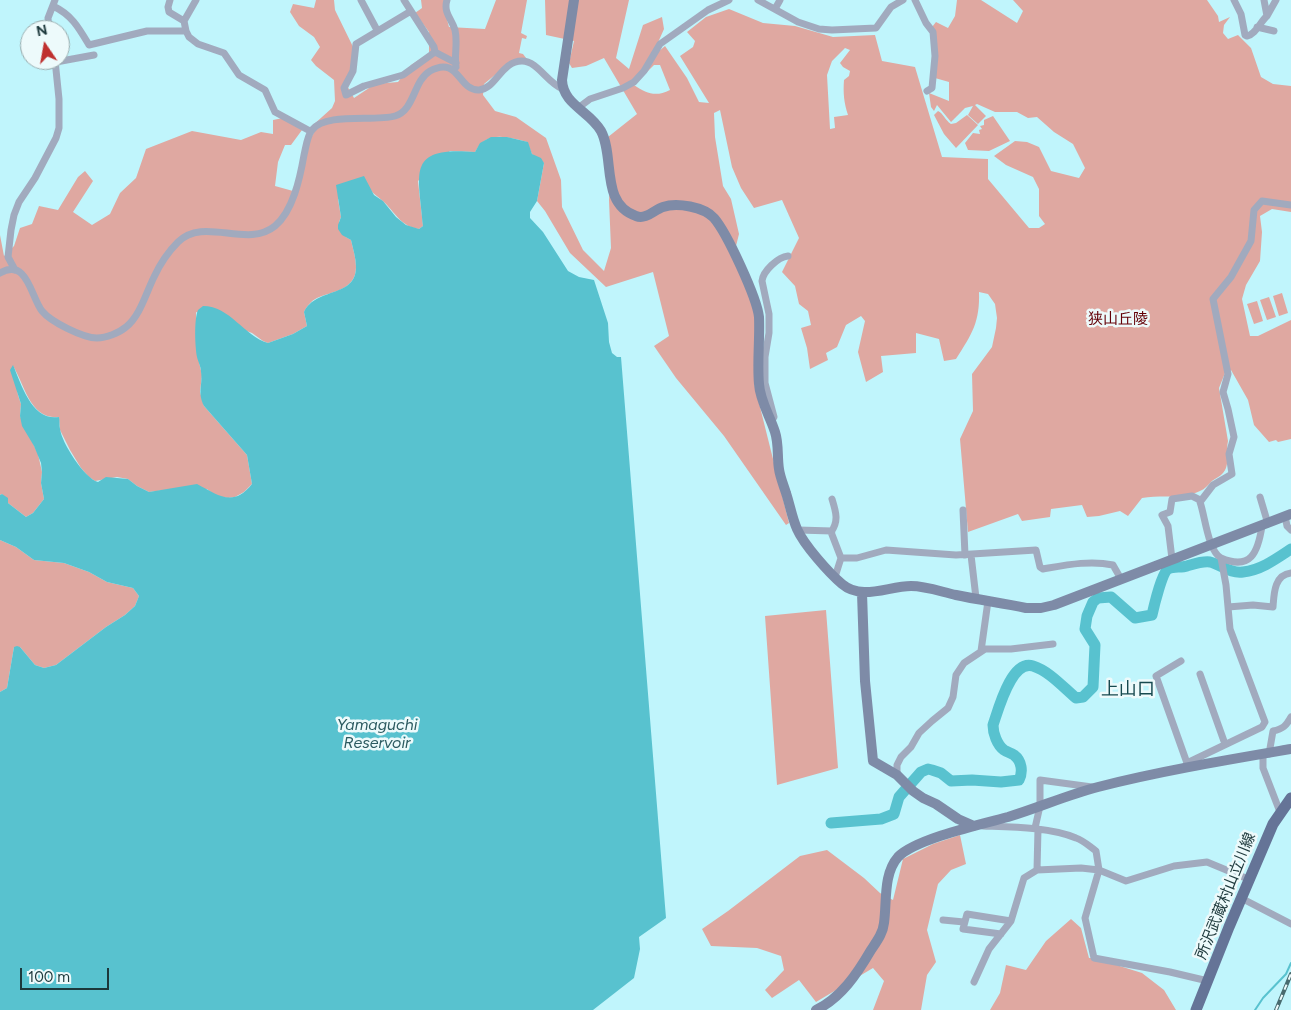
<!DOCTYPE html>
<html>
<head>
<meta charset="utf-8">
<style>
	body { margin:0 }
	#map { position:relative; width:1291px; height:1010px; overflow:hidden; background:#c0f5fc; font-family:Figtree,sans-serif }
	canvas { display:block }
	.north { position:absolute; left:20px; top:20px; width:50px; height:50px; box-sizing:border-box; background:#edfafb; border:1px solid #99acae; border-radius:50%; rotate:348deg; font-size:14px; font-weight:700; line-height:20px; text-align:center; color:#1c383b }
	.north::after { content:''; display:block; margin:auto; width:18px; height:22px; background:#bf302f; clip-path:polygon(50% 0,100% 100%,50% 72%,0 100%) }
	.scale { position:absolute; left:20px; top:968px; width:89px; height:22px; box-sizing:border-box; border:2px solid #1c383b; border-top:0; padding-left:6px; font-size:15px; line-height:18px; white-space:nowrap; color:#1c383b; -webkit-text-stroke:4px #edfafb; paint-order:stroke }
</style>
</head>
<body>
<div id="map">
<canvas width="1291" height="1010"></canvas>
<div class="north">N</div>
<div class="scale">100 m</div>
</div>
<script>
const c = document.querySelector('canvas').getContext('2d');
c.lineJoin = 'round';
function paint(path, color) { c.fillStyle = color; c.fill(path, 'evenodd'); }
function trace(path, color, width, dash) { c.strokeStyle = color; c.lineWidth = width; c.lineCap = dash ? 'butt' : 'round'; c.setLineDash(dash || []); c.stroke(path); }
function drawText(font, color, halo, rows, align = 'center') {
  c.font = font + ' Figtree,"Noto Sans JP",sans-serif'; c.lineWidth = 5; c.setLineDash([]); c.textBaseline = 'middle'; c.strokeStyle = halo; c.fillStyle = color; for (const [text, x, y, turn = 0] of rows) {
    c.save(); c.translate(x, y); c.rotate((+turn || 0) * Math.PI / 180); c.textAlign = isNaN(turn) ? turn : align; if (halo) c.strokeText(text, 0, 0); c.fillText(text, 0, 0); c.restore();
  }
}
const green = new Path2D(`
	M316 0H334L335 10 357 55 345 82 354 98 375 84 398 82 411 65 429 53V32L415 13 422 8 421 0H445L443 4 449 27 485 29 496 0H527L521 33 527 36 526 39 522 38 519 53 523 54 526 58 513 60 484 84 483 95 495 111 516 117 546 138 561 180 562 207 583 250 604 271 611 248 609 200 611 163 608 137 637 114 604 58 586 66 572 68 569 63 574 41 546 35 545 0H629L616 58 629 69 643 25 662 17 664 29 656 47 658 52 665 46 687 78 699 102 709 103 680 56 693 47 695 41 687 32 706 17 729 9 763 23 795 26 833 37 875 35 882 61 915 67 942 157 988 159V179L1029 228H1039L1045 224 1039 216V189L1033 177 1006 165 994 156 1015 141 1027 142 1039 147 1051 171 1079 178 1085 168 1073 144 1054 132 1037 117 1028 118 1017 112H995L977 104 975 105 986 116 978 124 968 115 973 106 965 108 951 122 937 105 934 111 931 107 929 93 949 101V82L935 78 932 27 936 22 948 28 955 16 957 0H981L1017 23 1023 11 1013 0H1207L1218 16 1219 22 1230 17 1224 25 1223 33 1228 39 1238 35 1251 48 1261 77 1273 84 1291 86V212L1272 209 1260 216 1262 232 1260 261 1246 285 1242 299 1250 336H1258L1291 320V439L1278 442 1276 440 1269 442 1254 425 1248 400 1231 370 1225 373 1219 388 1228 441C1226 449 1229 460 1226 468 1223 475 1218 477 1212 481 1208 485 1205 489 1200 491 1182 500 1161 494 1142 498L1128 516 1120 511 1099 516 1087 517 1082 505 1051 509 1050 517 1022 521 1018 514 968 532 960 439 973 411 972 374 992 347 996 328 997 318 995 304 988 294 979 292C980 322 972 334 956 359L944 361 939 339 916 333V353L881 356 883 372 866 382 858 352 865 321 861 316 846 325 837 347 826 353 828 360 810 369 807 348 801 328 811 325 808 311 799 304 795 286 782 272 799 238 782 200 754 208 741 188 732 167 720 110 714 113 715 137 723 186 731 199 739 234 736 246 757 319 754 383 789 523 786 525 724 436 676 378 654 346 669 336 653 272 606 287 570 253 545 211 537 201 544 163 532 154 527 142C507 137 487 130 475 152L450 151 418 181 423 226 419 229C402 227 396 214 385 203 379 197 374 195 370 189L338 199 341 217 339 222 346 237 351 240C353 249 356 258 356 267 356 290 333 291 317 298 311 301 307 306 304 312L307 326 293 334 268 343 263 341 252 333 196 312 197 353 202 375 200 392 204 406 247 455 252 484 244 492 235 497 228 498 216 496 207 489H174L149 492 137 486 128 479 117 477 95 481 89 477 81 468 70 450 60 430 59 417C30 420 25 385 13 366L18 395 21 404 20 416 38 454 42 472 41 483 44 499 33 513 26 517 8 503 2 494 0 495V235L4 256 14 246 20 228 32 224 39 206 58 210 78 177 85 171 93 181 73 212 92 225 110 214 120 193 136 178 146 149 192 131 241 140 261 132 273 134V120L283 118 302 130 291 145H285L278 162 275 186 293 191 309 140 314 133 312 126 332 108 335 101 334 80 316 66 311 60 320 47 314 37 299 26 290 12 293 4 314 8ZM845 48 850 50 840 63 843 67 850 71 849 76 844 80C843 93 844 103 848 115L834 117 835 128 830 129 827 75 832 61ZM654 65H660L670 90C656 97 647 94 634 85Z
	M938 111C943 113 945 120 951 124L956 123 967 115 978 125 956 148 944 134 934 115Z
	M993 116 1010 141 989 151 968 150 965 143 973 133 980 134 979 130 982 129 980 126 984 125V120Z
	M1282 293 1288 313 1279 316 1273 296Z
	M1269 297 1276 317 1267 320 1260 300Z
	M1257 301 1263 321 1254 324 1247 304Z
	M0 540 16 547 34 560 64 563 89 572 107 582 133 588 139 596 135 606 125 615 106 627 56 665 44 668 35 665 20 647H14L7 688 0 692Z
	M826 610 838 768 777 785 765 616Z
	M960 835 966 864 951 870 938 884 927 930 936 962 927 975 921 1010H873L884 981 873 968 816 1002 799 980 772 998 765 990 784 970 781 956 757 948 711 946 702 929 728 911 800 856 827 850 864 878 880 893 893 900 903 859 933 844Z
	M1071 919 1081 928 1089 958H1094L1142 973 1164 990 1176 1010H990L1000 993 1006 965 1026 970 1046 941Z`);
const water = new Path2D(`
	M491 137H507L528 142 532 154 541 158 544 163 537 201 530 212V218L543 232 568 271 579 277 594 280 608 323 609 342 612 353 617 357H621L666 918 639 937 640 949 634 978 593 1010H0V692L7 688 14 647 17 646 20 647 35 665 44 668 56 665 106 627 125 615 135 606 139 596 133 588 107 582 89 572 64 563 34 560 16 547 0 540V495L2 494 8 498V503L26 517 33 513 44 499 41 483 42 472 41 463 34 446 22 426 20 416 21 404 10 370 13 365C22 386 32 421 59 417 60 421 59 425 60 429 62 443 84 478 98 482L106 477 128 479 137 486 149 492 197 484C218 495 233 508 252 484L247 455 204 406C197 392 203 385 201 372 201 366 198 362 197 357 195 346 194 319 198 310L203 306C230 306 244 336 268 343L293 334 307 326 304 312C316 287 356 298 356 267 356 258 353 249 351 240L342 235 338 229V225L341 217 336 185 364 176 374 195 383 201 396 217 406 225 419 229 423 226C419 173 405 146 475 152L480 143Z`);
const stream = new Path2D(`
	M1255 1010 1263 998 1286 974 1291 963`);
const river = new Path2D(`
	M831 823 881 819 894 814 899 797 921 772 928 769 932 770 941 773 951 781 972 780 1001 782 1019 780C1023 772 1022 761 1014 755 1011 753 1007 752 1004 750 997 745 993 733 993 725 998 711 1011 659 1033 666 1049 671 1063 687 1076 698L1083 697 1093 687 1095 645 1085 629 1087 616 1093 602 1098 598 1111 597 1135 618 1152 615C1154 606 1162 573 1168 569 1173 566 1181 568 1187 566 1194 564 1202 561 1210 562 1221 565 1231 574 1243 572 1261 570 1276 559 1291 549`);
const street = new Path2D(`
	M170 0 168 7 169 12 184 21
	M361 0 377 30
	M404 0 434 47 435 52 456 63
	M447 0C443 13 452 19 455 30 458 43 454 55 456 67
	M758 0 798 22 819 29 832 30 876 28 891 7 903 0
	M915 0 926 23 933 32 935 56 932 88 927 91
	M1234 0 1241 14 1245 35 1247 36C1256 34 1260 22 1267 16L1264 0
	M53 6C72 15 79 28 89 45L147 31H186L189 37 198 44 224 53 239 75 265 90 275 112 310 131
	M775 9 780 0
	M411 11 356 44 353 71 344 88 346 95 364 86 403 75 435 52
	M1267 16 1276 0
	M1257 27 1274 31
	M49 30 48 18 55 0
	M186 31 184 21 196 0
	M56 62 94 55
	M578 108 590 99 623 88 634 82 644 71 660 44 708 10 729 0
	M15 270 8 257 11 230 14 215 19 202 35 178 56 138 59 128V99L55 60
	M0 273C27 257 31 297 42 311 51 322 83 338 97 338 106 338 119 333 126 327 140 316 146 293 154 277 160 264 168 252 178 242 204 216 247 249 275 226 293 211 300 178 304 155 306 147 307 136 312 130 326 112 374 122 395 116 415 110 413 81 430 71 459 55 458 91 479 90 496 89 501 61 522 61 538 61 547 83 563 89
	M772 420 774 417 765 383V357L769 333V314L762 281C763 271 778 257 788 256
	M1260 497 1268 524
	M832 499C836 512 839 521 831 532L841 558 835 577
	M963 510 965 555
	M1285 516 1287 526 1291 530
	M798 530 832 531
	M971 555 976 598
	M841 558H857L886 550 956 555 1036 550 1040 567 1043 569C1066 565 1090 560 1113 565L1121 579
	M1221 558C1251 571 1258 552 1262 526
	M1172 559 1168 526 1162 515 1170 512 1172 499 1192 496 1200 500
	M1228 607 1253 605 1273 607C1274 594 1274 575 1291 573
	M981 651 988 601
	M1181 661 1156 676 1187 763
	M1200 674 1225 744
	M1269 754 1273 731C1283 729 1286 726 1291 717
	M1263 755V768L1280 812
	M1184 768 1187 763 1262 727 1265 722 1230 629 1226 585 1221 558C1208 551 1205 516 1200 502L1213 485 1232 474 1229 454 1234 437 1228 409 1223 392 1228 374 1213 299 1231 277 1251 241 1254 210 1262 201 1291 205
	M897 775V765L901 757 911 747 919 733 932 721 948 708 953 697 956 675 964 663 985 649H1011L1053 644
	M983 826C1011 827 1050 827 1076 838 1083 840 1089 846 1096 851L1099 870 1085 918 1094 958 1170 972 1208 981
	M1035 828 1040 806V780L1092 787
	M1037 870 1038 829
	M1241 898 1291 924
	M943 920 964 922
	M1001 934 963 929 967 914 1011 921
	M974 982 989 949 1011 921 1024 878 1037 870 1081 868 1099 870 1126 881 1174 866 1207 862 1248 879`);
const secondary = new Path2D(`
	M574 0 562 80C563 105 590 111 601 131 615 157 600 204 636 216 646 220 654 210 663 207 677 202 704 207 714 218 727 233 757 298 759 317 760 339 757 362 759 384 760 401 770 416 775 432 779 444 777 457 779 469 780 477 784 486 786 493 790 505 792 518 797 529 804 545 829 573 842 584 862 601 888 586 911 586 926 586 942 592 956 595 979 600 1003 603 1026 608H1041L1054 605 1291 514
	M862 593 865 681 873 761 897 775 913 791 923 798 936 804 958 819 974 826
	M816 1010C841 998 857 974 871 950 877 941 883 933 884 923 887 902 883 874 898 857 915 839 982 824 1008 817 1038 808 1067 795 1098 787 1161 771 1227 760 1291 749`);
const primary = new Path2D(`
	M1196 1010 1229 927 1273 824 1291 798`);
const rail = new Path2D(`
	M1276 1010 1291 974`);
const parkNames = [
	["狭山丘陵",1118,320]
];
const streetNames = [
	["所沢武蔵村山立川線",1226,896,-68]
];
const waterNames = [
	["Yamaguchi",377,725],
	["Reservoir",377,743]
];
const quarterNames = [
	["上山口",1128,690]
];
paint(green, '#dfa8a1');
paint(water, '#58c2cf');
trace(stream, '#58c2cf', 2);
trace(river, '#58c2cf', 11);
trace(street, '#a1aabe', 7);
trace(secondary, '#7e8ba7', 10);
trace(primary, '#657497', 11);
trace(rail, '#486b6f', 4);
trace(rail, '#edfafb', 2, [5.5]);
drawText('15px', '#640007', '#edfafb', parkNames);
drawText('15px', '#1c383b', '#edfafb', streetNames);
drawText('italic 16px', '#2c5a60', '#edfafb', waterNames);
drawText('18px', '#174a50', '#edfafb', quarterNames);
</script>
</body>
</html>
